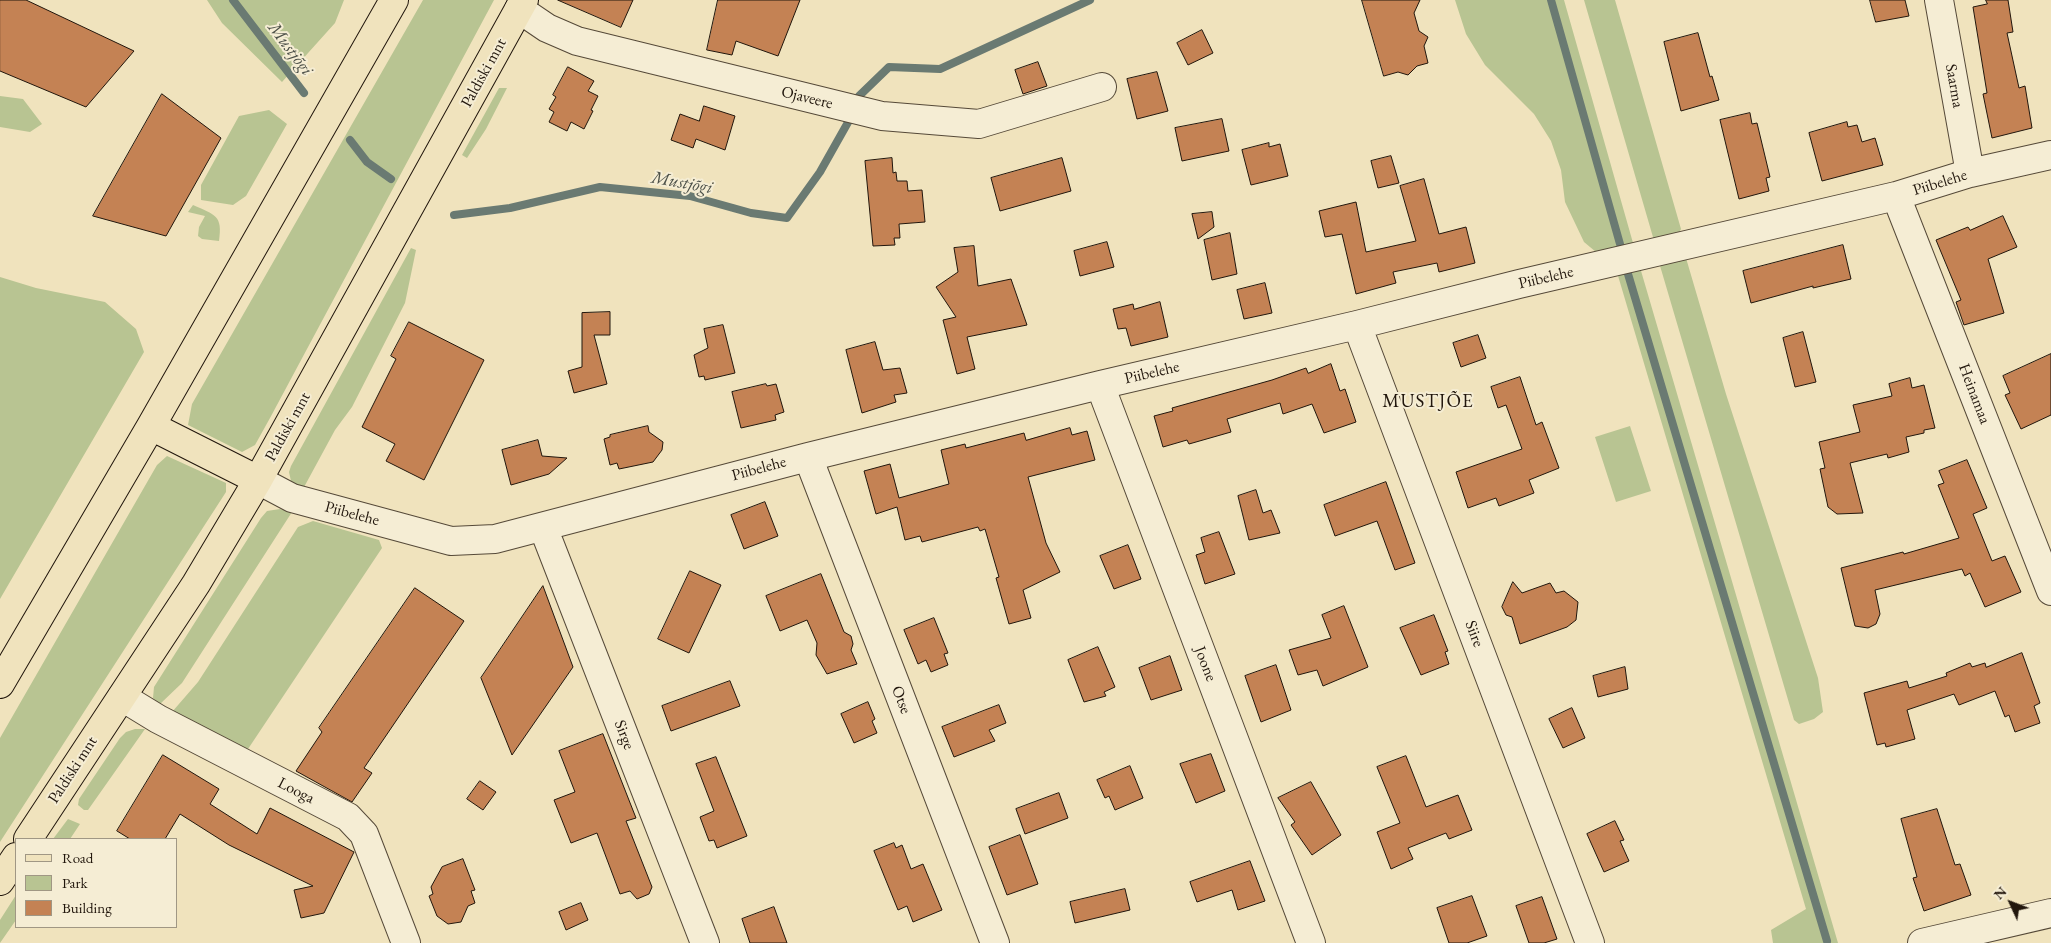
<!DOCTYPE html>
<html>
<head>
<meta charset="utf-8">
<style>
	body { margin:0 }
	#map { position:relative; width:2051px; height:943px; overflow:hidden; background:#f0e3bd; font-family:"EB Garamond",serif }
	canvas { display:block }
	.legend { position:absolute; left:15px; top:838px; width:162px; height:90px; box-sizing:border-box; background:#f5edd4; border:1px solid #a09784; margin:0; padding:6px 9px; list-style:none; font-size:15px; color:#21160c }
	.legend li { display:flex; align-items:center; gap:10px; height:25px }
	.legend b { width:25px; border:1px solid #a09784 }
	.north { position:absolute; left:1986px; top:878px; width:50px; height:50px; -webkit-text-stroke:4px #f5edd4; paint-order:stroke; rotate:313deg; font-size:14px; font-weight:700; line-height:20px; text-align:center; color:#21160c }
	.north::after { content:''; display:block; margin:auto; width:18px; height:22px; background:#21160c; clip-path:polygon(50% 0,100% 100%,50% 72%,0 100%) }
</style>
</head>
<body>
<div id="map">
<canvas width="2051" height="943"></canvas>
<ul class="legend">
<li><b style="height:6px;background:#f0e3bd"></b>Road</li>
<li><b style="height:14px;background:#b8c492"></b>Park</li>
<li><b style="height:14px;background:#c48254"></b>Building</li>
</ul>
<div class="north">N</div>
</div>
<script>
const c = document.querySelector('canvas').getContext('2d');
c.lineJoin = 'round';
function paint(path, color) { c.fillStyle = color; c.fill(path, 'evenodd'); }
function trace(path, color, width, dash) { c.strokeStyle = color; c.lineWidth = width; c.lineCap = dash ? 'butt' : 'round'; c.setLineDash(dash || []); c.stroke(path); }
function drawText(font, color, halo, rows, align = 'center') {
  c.font = font + ' "EB Garamond",serif'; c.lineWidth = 4; c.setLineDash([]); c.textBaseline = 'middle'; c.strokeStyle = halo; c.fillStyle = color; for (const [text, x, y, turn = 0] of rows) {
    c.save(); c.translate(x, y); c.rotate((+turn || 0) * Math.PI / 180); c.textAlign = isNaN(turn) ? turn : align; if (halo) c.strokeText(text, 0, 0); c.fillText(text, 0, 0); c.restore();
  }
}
const green = new Path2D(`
	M207 0H344L335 23 282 82 222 23Z
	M423 0H494L270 418 255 445 242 452 188 425 192 404Z
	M1455 0H1564L1635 250 1602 257 1584 242 1565 202 1561 170 1551 141 1534 114 1485 65 1466 34Z
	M1584 0H1615L1681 229 1677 237 1655 244Z
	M499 88H507L486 129 467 158 462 155Z
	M0 96 23 99 42 124 30 132 0 127Z
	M269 110 287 124 246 196 233 205 201 200V185L239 116Z
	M193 205C215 215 223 215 219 241L202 239 198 236 199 227 205 216 188 212Z
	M411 248 416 250 405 303 352 407 335 430 303 489 291 481 289 472 291 466Z
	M1686 258 1726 394 1818 678 1823 712 1814 719 1799 724 1794 720 1658 259Z
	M1639 264 1838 943H1773L1771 930 1806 909 1616 269Z
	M0 277 36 288 105 302 136 329 144 352 0 599Z
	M1630 426 1651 491 1616 502 1595 437Z
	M167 456 226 483V492L0 842V738L157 465Z
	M280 509 292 512 182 683 159 705 153 698 154 687 261 518 267 511Z
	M313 521 379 540 382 548 248 749 172 712 198 682 298 527Z
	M135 729H145L88 810H84L78 805 79 799 120 738 126 732Z
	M68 819 80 824 70 839H53Z
	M16 895V920L0 943V920Z`);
const stream = new Path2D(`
	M233 0 304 93
	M1551 0 1620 244
	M859 96 889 67 940 69 1090 0
	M350 140 367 162 391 179
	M454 215 510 208 600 187 690 196 751 213 787 218 820 172 851 117
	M1628 274 1827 941`);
const building = new Path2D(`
	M0 0H26L134 51 86 107 0 71Z
	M558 0H633L621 27Z
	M718 0H800L778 56 736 41 732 55 707 50Z
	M1362 0H1420L1414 13 1419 31 1428 37 1424 46 1428 63 1417 66 1408 75 1398 72 1384 76Z
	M1870 0H1905L1909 16 1876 22Z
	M1986 0H2008L2013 32 2007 33 2019 88 2025 86 2032 128 1992 138 1983 94 1987 93 1973 7 1987 4Z
	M1202 30 1213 53 1188 65 1177 43Z
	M1698 33 1710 77 1712 76 1719 100 1681 111 1664 42Z
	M1038 62 1047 86 1023 94 1015 70Z
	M568 67 594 81 588 91 598 96 591 110 593 111 584 129 571 122 567 131 549 122 554 112 549 109 556 97 553 95Z
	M1157 72 1168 111 1137 119 1127 79Z
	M162 94 221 138 166 236 93 216Z
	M704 106 735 116 725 150 696 139 693 148 671 140 680 114 699 121Z
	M1750 113 1752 124 1757 123 1770 177 1766 178 1769 191 1739 199 1720 120Z
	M1222 119 1229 151 1182 161 1175 128Z
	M1847 122 1848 127 1857 125 1862 142 1875 138 1883 165 1822 181 1809 133Z
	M1269 143V147L1280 144 1288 176 1251 185 1242 150Z
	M1391 156 1399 183 1378 188 1371 161Z
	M892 158 893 173 896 172 897 181H907L908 191 922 190 925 222 899 224 900 238H894L895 245 873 246 865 161Z
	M1062 158 1071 191 1000 211 991 178Z
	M1424 179 1439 234 1466 227 1475 263 1439 272 1437 263 1393 272 1396 283 1356 294 1342 234 1325 237 1319 211 1356 202 1366 252 1416 241 1400 186Z
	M1212 212 1214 227 1198 239 1192 214Z
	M2003 216 2017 247 1988 259 2004 313 1964 325 1956 302 1961 300 1936 240 1968 227 1970 230Z
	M1230 233 1237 274 1212 280 1204 240Z
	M1107 242 1114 267 1080 276 1074 251Z
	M1843 245 1851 279 1813 288V286L1751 303 1743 271Z
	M974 246 978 286 1011 279 1027 325 967 337 975 369 957 374 943 320 956 317 936 287 958 272 954 248Z
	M1265 283 1272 313 1244 319 1237 290Z
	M1160 302 1168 337 1131 346 1126 328 1118 329 1113 309 1133 304 1134 309Z
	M610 312V335H594L607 384 574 393 568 371 582 367V313Z
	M409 322 484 360 424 480 386 461 395 444 362 427 396 359 391 356Z
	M723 325 735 373 705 380 704 376 699 377 694 355 708 348 704 329Z
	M1803 332 1816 382 1795 387 1783 338Z
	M1478 335 1486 358 1461 367 1453 343Z
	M875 342 883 370 900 368 907 393 894 395 896 402 862 413 846 350Z
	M2051 354V415L2021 429 2005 395 2010 393 2003 376Z
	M1331 364 1340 391 1345 389 1356 422 1324 433 1312 404 1283 414 1280 403 1227 419 1231 432 1189 444 1187 440 1163 447 1154 416 1173 411 1172 408 1272 380 1306 368 1308 373Z
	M1520 377 1536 425 1542 422 1559 468 1529 480 1534 493 1499 506 1496 498 1468 508 1456 472 1522 449 1506 405 1498 408 1491 387Z
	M1910 378 1912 388 1924 385 1935 428 1924 430V433L1906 437 1909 452 1888 458 1887 454 1850 463 1863 513 1837 514 1828 507 1820 469 1825 468 1819 442 1860 432 1853 405 1892 396 1889 384Z
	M766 384 767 386 776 384 784 412 775 415 776 420 741 428 732 392Z
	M648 426 649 432 663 442 662 450 653 462 619 469 617 463 610 465 604 439 610 437V435Z
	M1070 428 1072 435 1087 431 1095 460 1028 477 1046 543 1060 572 1023 590 1031 618 1009 624 996 578 999 577 985 529 980 531 978 527 922 542 920 536 905 540 897 507 876 514 864 471 890 464 899 498 949 484 941 450 965 444 966 448 1024 433 1026 440Z
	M538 440 542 456 567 458 549 474 511 485 502 450Z
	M1967 460 1987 508 1973 514 1992 561 2005 556 2021 592 1985 607 1970 573 1965 576 1962 569 1875 590 1880 614 1876 624 1868 628 1855 626 1841 568 1903 552 1904 554 1959 538 1938 485 1944 483 1939 471Z
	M1386 482 1415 563 1395 570 1377 521 1335 536 1324 505Z
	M1256 490 1263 513 1271 510 1280 533 1249 540 1238 496Z
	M765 502 778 536 744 549 731 515Z
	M1219 532 1235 574 1205 584 1196 555 1205 552 1201 538Z
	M1128 545 1141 579 1114 589 1100 556Z
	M690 571 721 585 689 653 658 639Z
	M821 574 844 632 851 636 853 644 851 650 857 664 827 674 816 655 817 643 807 620 780 631 766 596Z
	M1513 582 1522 593 1550 583 1556 593 1564 591 1578 602 1576 620 1567 627 1520 644 1512 617 1506 615 1502 607Z
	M543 586 573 667 512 755 481 678Z
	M415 588 464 621 364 768 372 773 352 802 296 771 322 732 319 728Z
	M1344 606 1368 667 1323 686 1317 670 1298 675 1289 650 1331 638 1322 615Z
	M1434 615 1448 651 1445 652 1449 664 1421 675 1400 628Z
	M934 618 948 653 944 654 948 665 931 672 926 660 918 664 904 630Z
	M1098 647 1115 687 1104 692 1106 696 1084 702 1068 660Z
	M2022 653 2040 703 2034 706 2040 723 2015 732 2009 715 2005 717 1995 691 1959 705 1954 694 1907 710 1915 739 1886 747 1885 743 1877 745 1864 693 1907 681 1909 688 1947 676 1946 673 1970 663 1972 667 1985 663 1986 667Z
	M1170 656 1182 690 1151 700 1139 668Z
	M1276 665 1291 710 1261 722 1245 676Z
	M1625 667 1628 689 1598 697 1593 676Z
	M730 681 740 706 671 731 662 706Z
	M868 702 875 719 872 721 877 733 854 743 841 714Z
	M999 705 1006 723 989 730 995 741 954 757 942 727Z
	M1572 708 1585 738 1563 748 1549 719Z
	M603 734 636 818 626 821 652 887 649 894 637 899 630 891 620 894 597 833 571 843 554 800 575 792 559 751Z
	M1211 754 1225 791 1196 803 1180 764Z
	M163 755 219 789 210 804 257 834 270 808 354 852 324 913 301 918 294 890 313 886 229 845 180 814 165 839H130L117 831Z
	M1406 756 1426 807 1458 795 1472 830 1449 839 1446 833 1408 848 1413 859 1391 869 1377 832 1400 823 1377 767Z
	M716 757 747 836 717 848 714 840 709 841 700 817 714 811 696 764Z
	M1130 766 1143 798 1115 810 1109 796 1105 798 1097 780Z
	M480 781 496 792 483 810 467 799Z
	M1311 782 1341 835 1312 855 1291 825 1295 822 1278 798Z
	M1059 793 1068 818 1025 834 1016 809Z
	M1937 809 1955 865 1960 864 1971 895 1924 911 1913 878 1917 877 1901 819Z
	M1615 821 1624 840 1620 841 1629 861 1604 872 1587 834Z
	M1020 835 1038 884 1007 895 989 847Z
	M894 843 896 848 902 845 911 869 923 864 942 910 913 922 907 906 898 910 874 851Z
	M463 859 475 890 471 891 475 903 468 906 461 922 448 924 437 916 429 896 433 894 431 887 442 867Z
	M1250 861 1265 901 1238 910 1232 890 1197 902 1190 882Z
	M1125 889 1130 910 1075 923 1070 902Z
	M1472 896 1487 936 1467 943H1449L1437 908Z
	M1542 897 1557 939 1544 943H1529L1516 906Z
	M581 903 588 920 566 930 559 912Z
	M774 907 787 943H750L742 919Z`);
const minor = new Path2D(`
	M1939 0 1970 173
	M519 9 547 28 577 41 882 116 979 124 1102 87
	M1896 196 2051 591
	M1357 325 1590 943
	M1100 385 1311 943
	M808 457 995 943
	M258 480 292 498 451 541 495 539 808 457 1100 385 1357 325 1519 284 1896 196 1970 173 2051 155
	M543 527 705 943
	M122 697 158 719 348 817 364 834 406 943
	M1922 943 2051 913`);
const major = new Path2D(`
	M151 426 258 480
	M0 684 151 426 394 0
	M28 839 196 584 258 480 524 0
	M0 881 16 857`);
const streetNames = [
	["Paldiski mnt",484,73,-61],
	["Saarma",1954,86,80],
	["Ojaveere",807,98,14],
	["Piibelehe",1940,183,-17],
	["Piibelehe",1546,278,-13],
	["Piibelehe",1152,373,-13],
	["Heinamaa",1974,394,69],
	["Paldiski mnt",288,427,-61],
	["Piibelehe",759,469,-15],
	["Piibelehe",352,514,15],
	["Siire",1474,634,69],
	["Joone",1205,664,69],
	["Otse",901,700,69],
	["Sirge",624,735,69],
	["Paldiski mnt",73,770,-57],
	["Looga",296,791,27]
];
const waterNames = [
	["Mustjõgi",290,49,53],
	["Mustjõgi",682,183,10]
];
const quarterNames = [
	["MUSTJÕE",1428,402]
];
paint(green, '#b8c492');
trace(stream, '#6a7a72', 8);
paint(building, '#c48254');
trace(building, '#21160c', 1);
trace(minor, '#554938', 30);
trace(major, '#21160c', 30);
trace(minor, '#f5edd4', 28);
trace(major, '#f0e3bd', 28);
drawText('16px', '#21160c', '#f5edd4', streetNames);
drawText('italic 18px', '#4c5048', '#f5edd4', waterNames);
c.letterSpacing = '1px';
drawText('19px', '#21160c', '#f5edd4', quarterNames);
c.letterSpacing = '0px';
</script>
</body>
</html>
